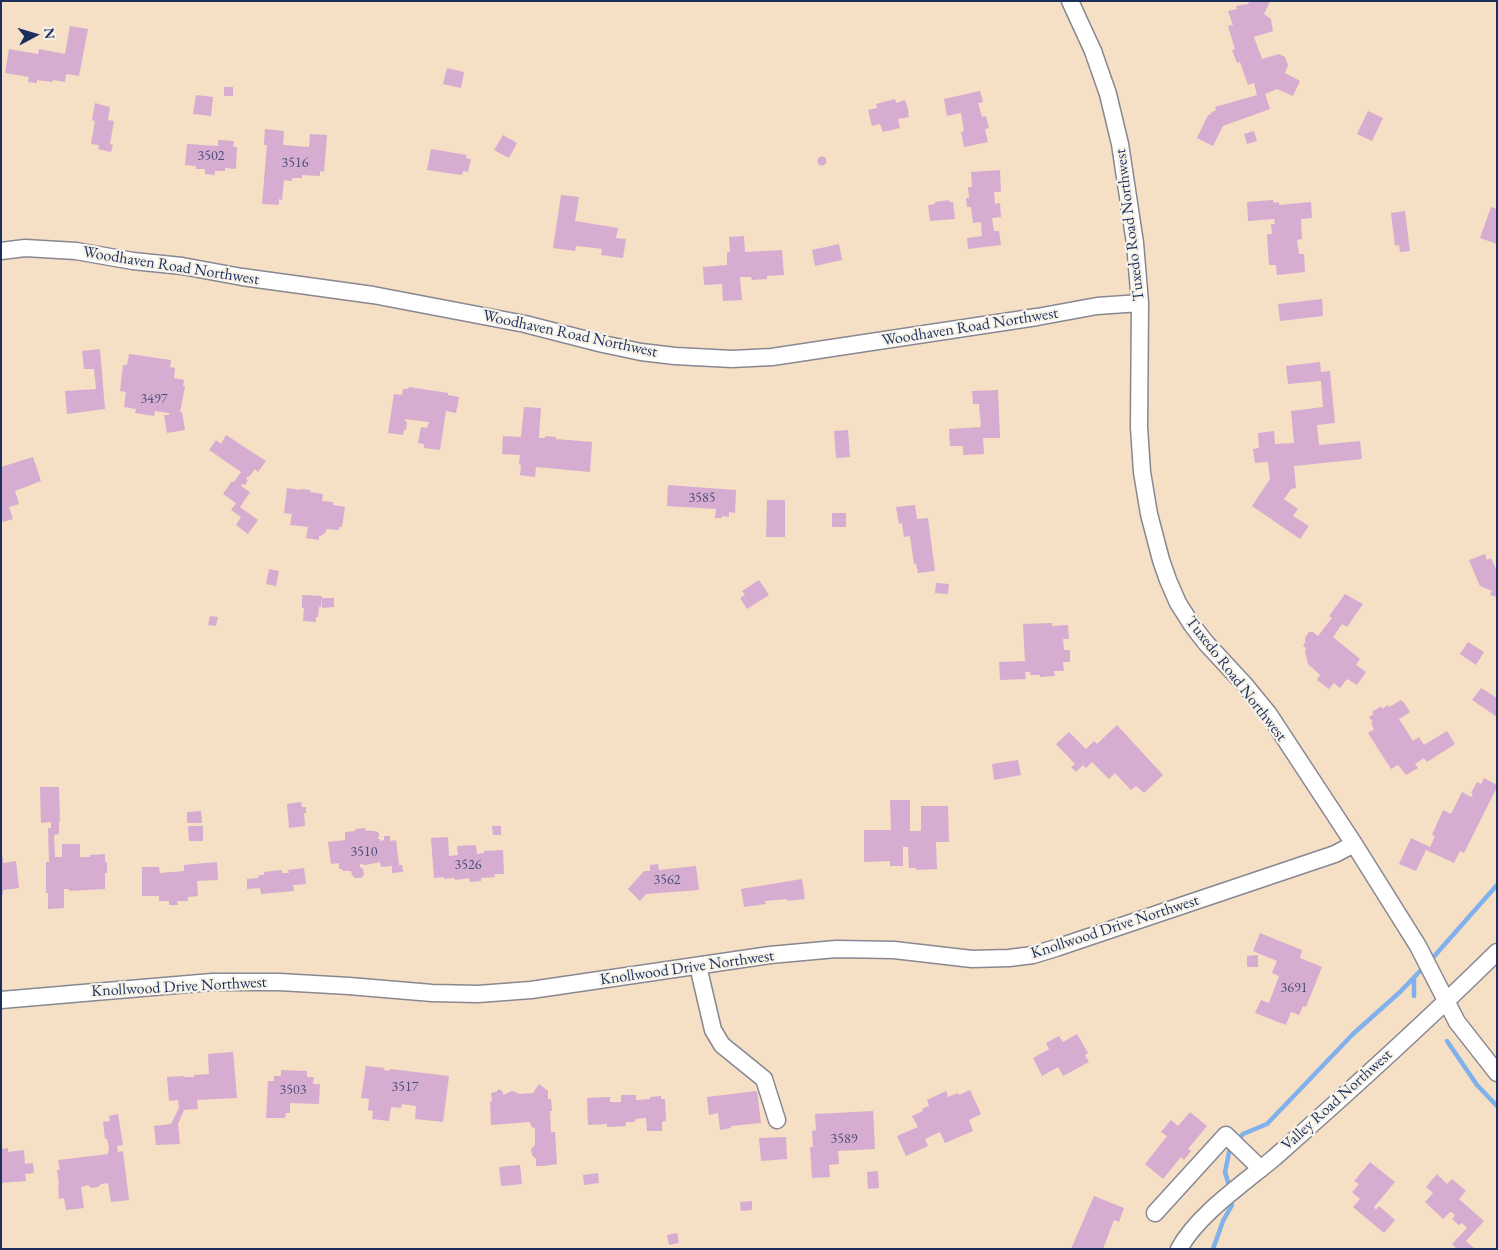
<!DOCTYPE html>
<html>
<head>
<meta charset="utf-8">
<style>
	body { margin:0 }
	#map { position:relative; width:1498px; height:1250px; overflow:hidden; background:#f5dfc5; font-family:"EB Garamond",serif }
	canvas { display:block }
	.frame { position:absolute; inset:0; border:2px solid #1b2f5e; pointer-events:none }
	.north { position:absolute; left:10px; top:10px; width:50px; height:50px; -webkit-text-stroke:4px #f7f3e8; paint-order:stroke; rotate:84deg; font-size:14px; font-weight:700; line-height:20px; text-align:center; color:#1b2f5e }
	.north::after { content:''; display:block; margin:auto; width:18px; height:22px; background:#1b2f5e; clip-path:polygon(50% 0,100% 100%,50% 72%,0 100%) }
</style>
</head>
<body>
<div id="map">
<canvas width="1498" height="1250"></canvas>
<div class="frame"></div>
<div class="north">N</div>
</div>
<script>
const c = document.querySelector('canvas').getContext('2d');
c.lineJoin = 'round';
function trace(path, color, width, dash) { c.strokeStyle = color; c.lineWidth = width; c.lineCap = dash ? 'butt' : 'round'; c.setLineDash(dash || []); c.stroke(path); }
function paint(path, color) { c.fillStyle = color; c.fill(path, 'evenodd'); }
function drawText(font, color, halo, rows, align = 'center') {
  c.font = font + ' "EB Garamond",serif'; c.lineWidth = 4.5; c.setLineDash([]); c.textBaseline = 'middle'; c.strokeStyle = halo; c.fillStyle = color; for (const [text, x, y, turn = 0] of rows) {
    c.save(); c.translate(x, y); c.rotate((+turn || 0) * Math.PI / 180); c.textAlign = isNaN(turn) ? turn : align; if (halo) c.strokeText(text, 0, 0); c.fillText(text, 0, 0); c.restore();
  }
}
const stream = new Path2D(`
	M1430 961 1497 885
	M1414 996V978
	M1447 1041 1477 1085 1497 1106
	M1237 1141 1243 1134 1267 1124 1353 1034 1400 992 1424 967
	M1228 1182 1225 1172 1230 1148 1232 1147
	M1213 1249 1223 1221 1232 1205`);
const building = new Path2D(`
	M1250 1H1270L1264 14 1271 19 1273 31 1254 37 1262 59 1279 54 1285 57 1288 65 1285 73 1300 81 1293 96 1277 89 1265 94 1270 109 1223 126 1213 146 1197 138 1208 115H1210L1212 112 1216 110 1215 107 1257 95 1254 83 1248 85 1240 62 1237 63 1232 50 1235 49 1228 26 1233 25 1228 11 1237 9 1236 6 1248 4Z
	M70 26 88 29 79 76 66 74 65 82 53 80 52 82 37 80V83L28 82 29 77 5 73 9 49 38 54 39 49 65 54Z
	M447 68 464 72 461 88 443 84Z
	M224 87H233V96H224Z
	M980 91 983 102 978 103 982 117 986 116 989 128 985 129 988 142 964 147 961 132 964 131 961 113 947 116 944 99Z
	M196 95 213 97 211 116 193 114Z
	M895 99 896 103 905 100 909 113H908L909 117 898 119 900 128 883 132 880 124 872 126 868 110 877 108 876 104Z
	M95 103 110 107 108 120 114 121 110 144 113 145 111 152 98 149 99 145 91 144 95 121 92 120Z
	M1368 111 1383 118 1372 141 1357 134Z
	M265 129 284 131 283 145 309 147 310 134 327 135 324 172 320 171V176L302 175V178H292V181L284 180 282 200 279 199V205L262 204 267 145H264Z
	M1254 131 1257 141 1247 144 1244 134Z
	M503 135 517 143 509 158 494 150Z
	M218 140 234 141 233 147H237L236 169 225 168V171H215V175L205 174V169H196V166L185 165 187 144 218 146Z
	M431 149 467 155 466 158 471 159 468 172 463 171 462 175 427 170Z
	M817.5 161a4.5 4.5 0 1 1 9 0a4.5 4.5 0 1 1-9 0Z
	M1000 170 1001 192H994L995 204 1000 203 1001 217 992 218 994 231H999L1001 245 968 249 967 238 982 236 981 222 973 223 971 207H967L966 198H969L968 187H972L971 172Z
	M561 195 579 197 575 221 618 228 616 238 626 239 623 258 601 255 602 249 596 248 576 246 575 251 553 248Z
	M949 200V202H953L955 219 930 221 928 205 935 204V202Z
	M1273 200 1274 203 1279 202V205L1311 202 1312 218 1301 219 1302 239 1297 240 1299 254H1304L1305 272 1277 275 1276 265H1269L1267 234H1272L1271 224H1275L1274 219 1248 221 1247 202Z
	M1491 207 1497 209V244L1480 238Z
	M1405 211 1410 251 1400 252 1399 245 1395 246 1391 213Z
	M744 236 745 252 782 250 784 275 767 276V279L752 280 751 277H740L742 300 723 301 722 284 704 285 703 267 727 265V252H730L729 237Z
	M839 244 842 260 815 266 812 250Z
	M1322 299 1323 316 1280 321 1278 304Z
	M100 349 105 409 67 414 65 391 96 389 94 369H84L82 351Z
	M129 354 171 360 170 367 175 368 174 378 184 380 183 386 185 387 180 412H182L185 430 167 433 164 415H169V413L155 411 154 416 135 413 136 409 124 407 126 392 120 391 123 365H127Z
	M1320 362 1321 372 1330 371 1335 423 1317 425 1319 445 1360 441 1362 459 1294 466 1296 488 1291 489 1284 499 1298 509 1293 516 1309 526 1300 539 1252 506 1270 479 1268 462 1255 463 1253 449 1259 448 1258 433 1274 431 1275 444 1294 443 1291 411 1323 407 1321 381 1288 384 1286 366Z
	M409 387 448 393V395L459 397 456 413 446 411 440 450 424 448V444L418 443 421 427 427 428 429 422 405 419V421L407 422 406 430H404L403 435 388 433 394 394 402 395 403 389H408Z
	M998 390 1000 438H983L984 454 963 455V446H950L949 429 981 427 979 404H973L972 391Z
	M524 407 541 408 539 438H545V436L556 437V439L592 442 590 472 536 467 535 477 520 475 521 465 519 464 520 455 502 454 503 436 521 437Z
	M848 430 850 457 836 458 834 431Z
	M226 435 266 461 258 472 255 469 249 477 248 476 246 479 248 480 245 485 242 484 241 486 250 492 240 507 258 520 248 534 236 525 241 517 231 510 236 503 223 494 232 481 234 482 241 472 209 450 216 440 221 444Z
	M33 457 41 481 15 491 19 504 9 507 13 519 3 522 1 517V467Z
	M668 485 736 490 735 513 729 512V517L722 516V518H715L716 509 667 506Z
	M287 488 300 490V489L311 490 310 492 323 494 322 501 333 502V505L345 507 342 527H339V530L326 529V532L321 536H319V540L306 538 308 527 290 525 292 514 284 513Z
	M767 500H785V537H766Z
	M915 505 917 519 928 518 935 571 918 573 916 564H914L910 536 904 537 902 523 899 524 896 507Z
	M832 513H846V527H832Z
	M1485 554 1487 560 1491 558 1497 571V597L1490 595 1492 591 1480 586 1469 560Z
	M269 569 279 571 276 586 266 584Z
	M759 580 769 595 747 609 740 598 745 595 742 591Z
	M936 583 949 584 948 594 935 593Z
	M1345 594 1363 604 1347 627 1342 624 1333 637 1360 659 1356 665 1366 672 1357 685 1347 679 1340 688 1334 683 1329 689 1317 680 1320 675 1308 664 1305 651 1306 648 1303 646 1305 642V638L1309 632H1313L1318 636 1332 618 1329 616Z
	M302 595 322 596 321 607H319L318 617H316V622L303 621 304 608H302Z
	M322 598H334V607L322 608Z
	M210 616 218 617 216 626 208 625Z
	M1052 623V626L1068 625 1069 639H1063L1064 650H1070V662H1063L1064 671H1054L1055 676 1040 677V675H1030V672H1025L1026 679 1000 680 999 662 1025 661 1023 624Z
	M1468 642 1484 652 1476 665 1460 654Z
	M1481 688 1497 698V717L1472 700Z
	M1401 700 1402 702 1403 701 1410 712 1399 719 1413 741 1419 737 1424 745 1447 731 1455 744 1427 762 1424 758 1415 764 1418 768 1406 775 1398 765 1391 769 1368 733 1374 729 1371 723 1373 722 1369 717 1374 714 1372 712 1381 706 1382 709 1388 705 1389 707Z
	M1117 725 1163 775 1144 793 1136 786 1131 790 1115 773 1109 779 1092 762 1086 768 1083 765 1076 772 1071 767 1075 764 1056 744 1069 732 1086 749 1094 741 1097 744Z
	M1018 760 1021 775 994 780 992 764Z
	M1484 778 1497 785V787L1464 853 1460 851 1454 863 1426 850 1416 871 1399 864 1411 838 1430 847 1435 836 1432 835 1443 810 1451 814 1462 792 1471 797 1473 794 1471 793 1477 782 1481 784Z
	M40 787H59L60 822H59V834L54 835 55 857H62V844H80V857H90V855L105 854V862H107V873H105V889L69 891V889H64V908L48 909V893H46V862H49L48 828H51V822L41 823Z
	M890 800H910V831H921V806H948L949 842H936L937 869 916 870V868H909L908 847H903V866H890V861L864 862V830H891Z
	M301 802 302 807H306V813H304L305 826 289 828 287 804Z
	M201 811 202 823H187V812Z
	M188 826H203V841H189Z
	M492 826H501V835H493Z
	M365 828 366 831 370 830 371 831H375L379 833V837L377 839H380V841L384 840V836H390V841L396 840 399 865H402L403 872 392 873V866L381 867 380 862 366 865 360 864V867L363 869 364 875 361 878H355L352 875 351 871H343L342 869H339V863L331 864 328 842 345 840V832L355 831V829Z
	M448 837 449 856 458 855 457 846 476 845 477 854 484 853V851L503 850 504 874H494L495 877 481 878V881L470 882 469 878 455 880 454 878 444 879V877L434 878 431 838Z
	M1 857H3V863L16 861 19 888 3 890V895H1Z
	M217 862 218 880 197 881 198 896 188 897V901H177L178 905H169V901H159V896H142V867H159L160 873 184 871V865Z
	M658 864 659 870 696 866 699 890 646 894 640 901 628 889 644 871H650V865Z
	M304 868 306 884 293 885 294 891 261 894 260 888 247 889V879L258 878 259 875H264V872L282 870V873H289L288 870Z
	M802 879 805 899 787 901V899L765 901 766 904 744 907 741 889Z
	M1260 933 1302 950 1300 958 1322 967 1306 1007 1303 1006 1299 1015 1291 1012 1286 1025 1255 1013 1261 1000 1269 1003 1279 976 1272 973 1277 961 1253 951Z
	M1258 955V967H1247V956Z
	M1077 1034 1088 1053 1085 1055 1089 1062 1063 1076 1058 1067 1042 1076 1033 1058 1049 1049 1046 1043 1059 1036 1063 1042Z
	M233 1052 237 1098 197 1100 198 1109 184 1110 178 1124 180 1144 156 1145 154 1126 171 1124 179 1108 178 1100 169 1101 167 1077 184 1076V1077H194V1075L209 1074 208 1054Z
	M366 1066 384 1068V1070L389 1071 390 1069 449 1076 443 1122 415 1119 416 1106 402 1104 401 1108 391 1107 389 1121 372 1119 373 1111 368 1110 369 1099 361 1098Z
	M281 1070 307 1071V1077H314L313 1084H320L319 1104 290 1103V1113H286L285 1118H266L268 1081H274V1076H281Z
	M539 1084 548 1091V1099H551L552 1111H550L551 1132H555L557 1164 544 1166H536V1159L532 1155 531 1149 535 1145V1129L531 1126 530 1122 491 1125 490 1102 492 1101 491 1093 496 1092 499 1089 503 1092V1095L512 1091 520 1094 533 1093Z
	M970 1090 981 1114 969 1120 973 1131 945 1143 940 1132 925 1139 928 1146 906 1156 897 1136 918 1127 912 1116 923 1111 922 1109 929 1106 927 1100 946 1091 948 1097 958 1093 959 1095Z
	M757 1091 761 1123 731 1126V1128L720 1130 718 1113 709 1115 707 1097Z
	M621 1095H636V1100L650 1099V1097L661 1096V1099H665L666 1121 662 1122V1131H647L646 1118 635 1119V1122H626V1126L607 1127V1124L588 1125 587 1098 610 1097V1102H621Z
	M873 1111 875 1149 838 1151 839 1164 829 1165 830 1177 812 1178 810 1147H813L812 1131 816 1130 815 1114Z
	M1190 1112 1207 1126 1188 1149 1191 1151 1184 1160 1181 1157 1163 1179 1145 1164 1167 1136 1161 1132 1171 1120 1178 1126Z
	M118 1114 123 1145 117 1146 118 1152 123 1151 129 1200 111 1202 108 1183 101 1184 98 1187 91 1188 88 1185 81 1187 84 1208 66 1210 64 1198 59 1199 58 1185H59L57 1170H60L58 1160 108 1154 109 1147 107 1139H105L103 1122 110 1121 109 1116Z
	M786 1137 787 1159 761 1161 759 1138Z
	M8 1148V1152L24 1150 25 1164 33 1163 34 1173 25 1174 26 1181 1 1183V1149Z
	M1370 1162 1395 1182 1374 1207 1376 1210 1379 1206 1395 1220 1384 1233 1353 1207 1360 1199 1352 1192 1359 1184 1354 1181Z
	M520 1165 522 1184 501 1186 499 1167Z
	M878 1171 879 1188 868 1189 867 1172Z
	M598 1173 599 1183 584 1185 583 1175Z
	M1437 1174 1447 1184 1452 1179 1466 1191 1459 1199 1484 1221 1466 1241 1475 1249H1457L1452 1244 1467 1228 1462 1223 1459 1225 1452 1219 1455 1216 1453 1213 1450 1212 1443 1219 1425 1202 1433 1193 1426 1187Z
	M1094 1196 1124 1208 1119 1222 1114 1220 1103 1249H1071Z
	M752 1201V1210L741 1211 740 1202Z
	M677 1233 679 1243 669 1245 667 1235Z`);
const minor = new Path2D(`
	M1070 1 1093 51 1108 94 1120 144 1135 243 1140 303 1139 427 1142 472 1149 514 1161 560 1168 580 1178 603 1192 625 1206 643 1245 685 1268 713 1354 844 1418 946 1457 1022 1497 1073
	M1 251 25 248 76 251 133 261 182 266 242 277 373 295 525 324 603 344 641 352 675 356 732 359 772 357 1037 317 1097 306 1140 303
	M698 966 713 1030 722 1045 764 1079 777 1120
	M1 1000 212 982H279L349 986 432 993 478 994 531 990 770 955 836 949 894 950 972 959 1009 958 1033 955 1056 948 1335 854 1354 844
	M1155 1213 1226 1135 1261 1169
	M1179 1249C1197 1215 1244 1183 1274 1158 1350 1091 1425 1023 1497 952`);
const numberNames = [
	["3502",211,156],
	["3516",295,163],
	["3497",154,399],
	["3585",702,498],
	["3510",364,852],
	["3526",468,865],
	["3562",667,880],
	["3691",1294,988],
	["3517",405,1087],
	["3503",293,1090],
	["3589",844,1139]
];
const streetNames = [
	["Tuxedo Road Northwest",1130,225,-97],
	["Woodhaven Road Northwest",171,266,9],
	["Woodhaven Road Northwest",970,327,-9],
	["Woodhaven Road Northwest",570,334,12],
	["Tuxedo Road Northwest",1236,679,52],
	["Knollwood Drive Northwest",1115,927,-18],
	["Knollwood Drive Northwest",687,968,-8],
	["Knollwood Drive Northwest",179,987,-3],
	["Valley Road Northwest",1337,1100,-42]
];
trace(stream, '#81b1ec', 4.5);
paint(building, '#d6acd0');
trace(minor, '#888792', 19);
trace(minor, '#fff', 16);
drawText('14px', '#4a4e7a', null, numberNames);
drawText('16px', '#1b2f5e', '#f7f3e8', streetNames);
</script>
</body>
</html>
